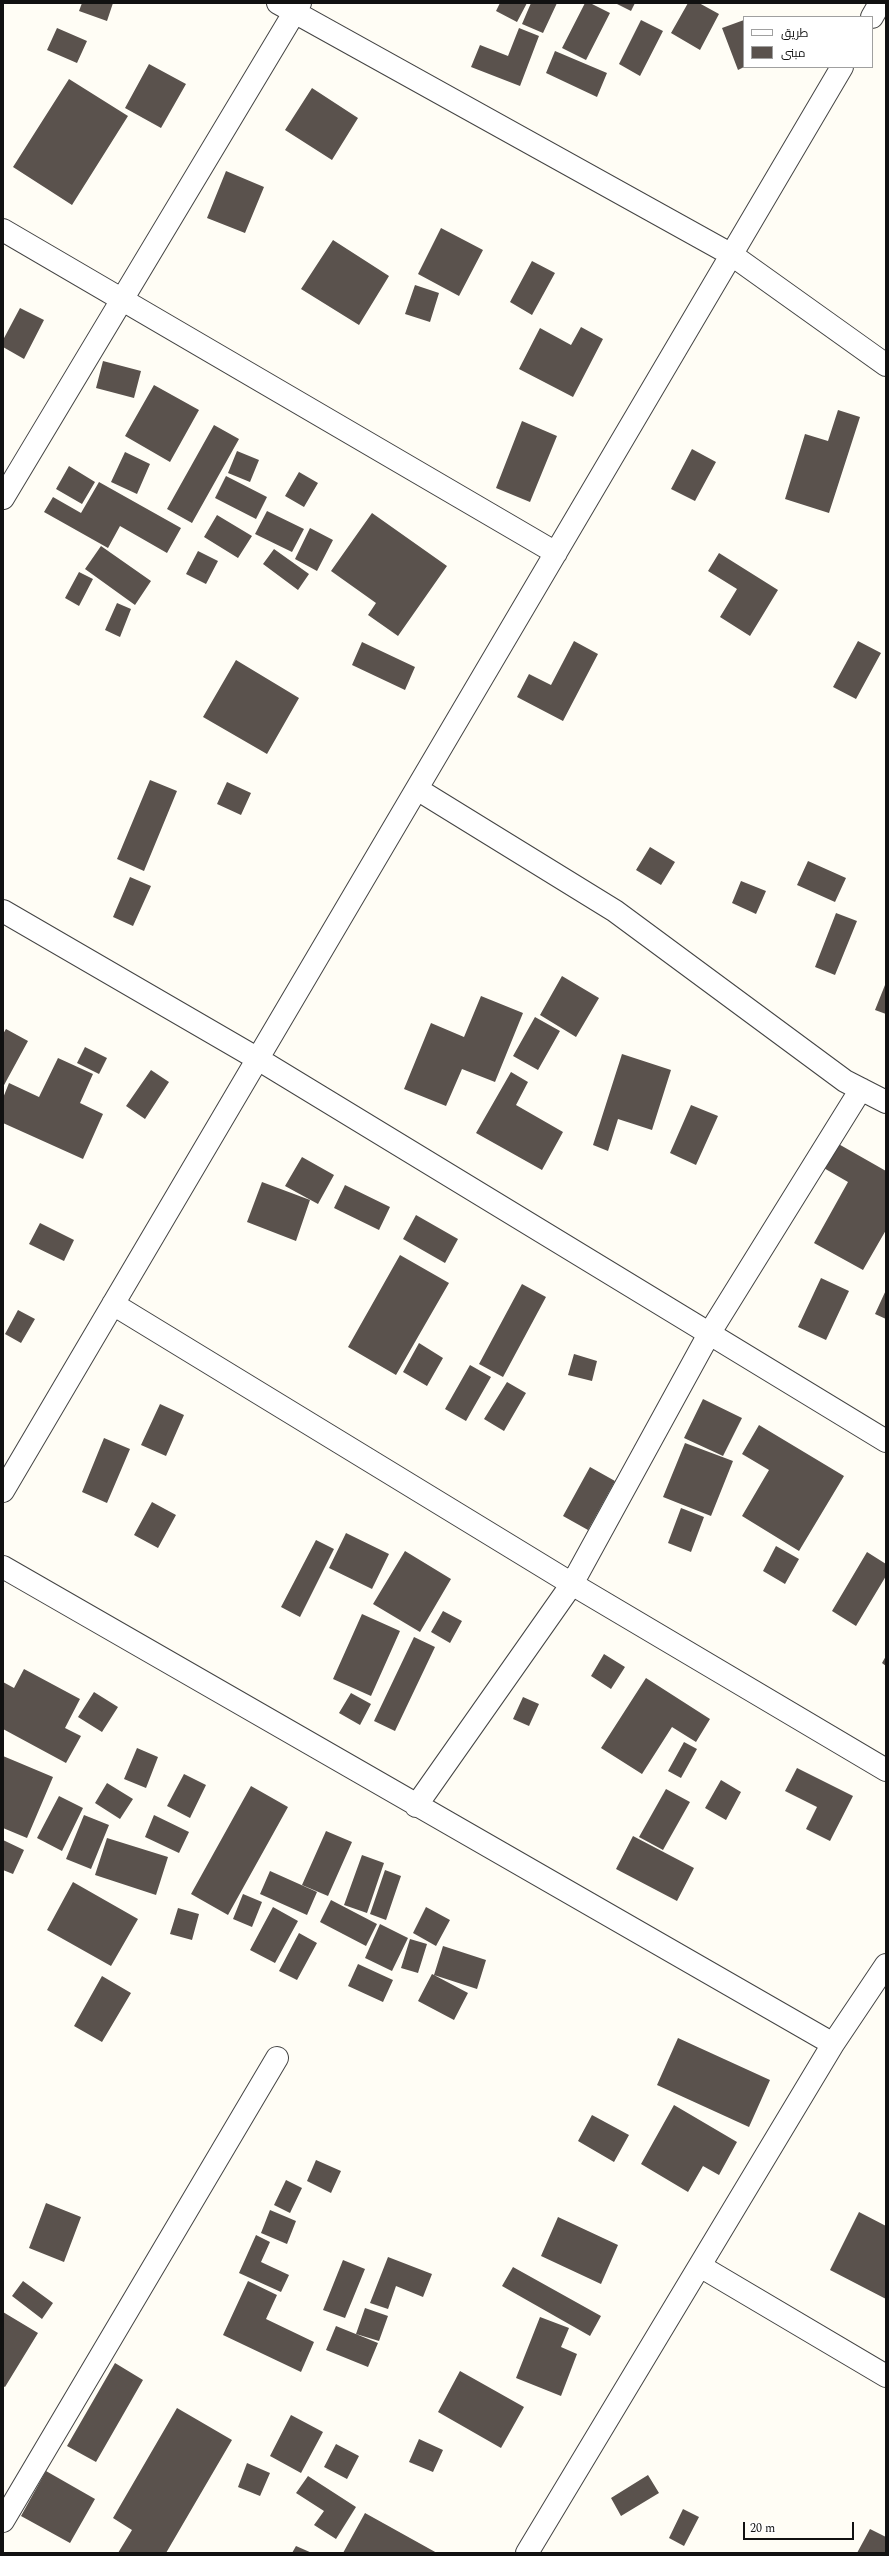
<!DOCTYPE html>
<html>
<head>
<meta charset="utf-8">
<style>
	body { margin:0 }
	#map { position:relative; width:889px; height:2556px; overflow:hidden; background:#fffdf5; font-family:Spectral,Cairo,serif }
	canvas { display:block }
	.frame { position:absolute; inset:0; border:4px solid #111; pointer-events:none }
	.legend { position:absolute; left:743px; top:16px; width:130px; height:52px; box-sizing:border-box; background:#fff; border:1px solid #a0a0a0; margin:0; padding:5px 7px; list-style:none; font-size:12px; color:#111 }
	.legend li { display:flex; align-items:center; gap:8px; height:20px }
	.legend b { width:20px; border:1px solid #a0a0a0 }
	.scale { position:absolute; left:743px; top:2522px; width:111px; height:18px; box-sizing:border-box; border:2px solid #111; border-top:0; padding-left:5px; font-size:12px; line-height:14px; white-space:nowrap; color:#111; -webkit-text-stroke:3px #fff; paint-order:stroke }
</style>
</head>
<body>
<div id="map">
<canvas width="889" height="2556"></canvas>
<div class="frame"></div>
<ul class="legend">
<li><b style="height:5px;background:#fff"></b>طريق</li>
<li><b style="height:11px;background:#5a524d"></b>مبنى</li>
</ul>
<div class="scale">20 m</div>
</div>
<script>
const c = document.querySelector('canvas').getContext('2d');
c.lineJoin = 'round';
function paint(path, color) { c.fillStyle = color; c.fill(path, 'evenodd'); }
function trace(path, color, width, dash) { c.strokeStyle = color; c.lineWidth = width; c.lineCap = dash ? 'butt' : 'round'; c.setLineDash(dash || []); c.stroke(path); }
const building = new Path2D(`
	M82 3H113L107 21 79 11Z
	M500 3H527L517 22 496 11Z
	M531 3H557L543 33 522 24Z
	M585 3H590L610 13 586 60 562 48Z
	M615 3H635L631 11Z
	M688 3H699L719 14 700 50 671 33Z
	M641 20 663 31 640 76 619 64Z
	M744 20V67L738 70 722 28Z
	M57 28 87 41 77 63 47 50Z
	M519 28 539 36 520 86 471 67 480 45 508 56Z
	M555 51 607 73 597 97 546 73Z
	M149 64 186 84 161 128 125 108Z
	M69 79 128 116 72 205 13 167Z
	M312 88 358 118 332 160 285 130Z
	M226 171 264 187 245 233 207 218Z
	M441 228 483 250 459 296 418 274Z
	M333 240 389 276 359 325 301 289Z
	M532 261 555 273 532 315 510 302Z
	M415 285 439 293 430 322 405 314Z
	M20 308 44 320 24 359 3 347V340Z
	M581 327 603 339 573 397 519 369 540 328 571 345Z
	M103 361 141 371 134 398 96 388Z
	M154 385 199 410 170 462 125 436Z
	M838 410 860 417 829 513 785 499 805 434 828 441Z
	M522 421 557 436 530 502 496 488Z
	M214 425 239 439 192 523 167 509Z
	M692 449 716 462 695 501 671 489Z
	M237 451 259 460 250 482 228 473Z
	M125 452 150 464 137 494 111 482Z
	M69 466 95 482 82 504 56 489Z
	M299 472 318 483 304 507 285 496Z
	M226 476 267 497 256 519 215 498Z
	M99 482 181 528 167 553 120 526 108 548 44 512 53 497 81 513Z
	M267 511 304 529 292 552 255 534Z
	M372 513 447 566 398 636 368 615 376 603 331 571Z
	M217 515 252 536 238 558 204 537Z
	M310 528 333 540 317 571 295 559Z
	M101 546 151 581 135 605 85 569Z
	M274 549 309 574 298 590 263 564Z
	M198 551 218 561 206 584 186 574Z
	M719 553 778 590 750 636 720 617 737 589 708 571Z
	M79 572 93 579 79 606 65 598Z
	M117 603 131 609 120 637 105 630Z
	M574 641 598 654 563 721 517 697 529 674 551 685Z
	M858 641 881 653 856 699 833 687Z
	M362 642 415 667 405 690 352 665Z
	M236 660 299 698 267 754 203 717Z
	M150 780 177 791 144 871 117 859Z
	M227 782 251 793 241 815 217 804Z
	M650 847 675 862 661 885 636 870Z
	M808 861 846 878 835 902 797 885Z
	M130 877 151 886 133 926 113 917Z
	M741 881 766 891 756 914 732 903Z
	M836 913 857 921 835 975 815 967Z
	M562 976 599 998 576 1037 540 1015Z
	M885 985 886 986V1014L875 1010Z
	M481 996 523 1013 495 1082 462 1069 446 1106 404 1089 431 1023 464 1037Z
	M535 1017 560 1031 538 1070 513 1056Z
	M6 1029 28 1041 3 1087V1034Z
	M85 1047 107 1058 99 1074 77 1063Z
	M622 1054 671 1070 652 1130 618 1119 608 1151 593 1145Z
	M58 1058 93 1074 80 1103 103 1114 83 1159 3 1123V1098L9 1083 39 1097Z
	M151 1070 169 1082 145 1119 126 1106Z
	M511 1072 528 1082 516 1105 563 1132 542 1170 476 1133Z
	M691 1105 718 1116 696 1165 670 1153Z
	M835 1142 886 1171V1230L863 1270 814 1243 848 1182 822 1167Z
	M302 1157 334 1175 318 1204 285 1186Z
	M262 1182 310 1200 296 1241 247 1222Z
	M345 1185 390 1207 379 1230 334 1208Z
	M416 1215 458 1239 445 1263 403 1239Z
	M40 1223 74 1240 64 1261 29 1244Z
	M400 1255 449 1283 396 1375 348 1347Z
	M821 1278 849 1291 826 1340 798 1327Z
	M522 1284 546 1297 503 1377 479 1364Z
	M886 1290V1319L875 1314Z
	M18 1310 35 1319 21 1343 5 1334Z
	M419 1343 443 1358 427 1386 403 1372Z
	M574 1354 597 1361 592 1381 568 1375Z
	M470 1365 491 1377 466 1421 445 1409Z
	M507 1382 526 1393 504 1431 484 1419Z
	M703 1399 742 1418 723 1456 684 1438Z
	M160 1404 184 1415 166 1456 141 1445Z
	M759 1425 844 1476 799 1551 742 1516 769 1470 742 1454Z
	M104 1438 130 1449 107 1503 82 1492Z
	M685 1443 733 1461 711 1516 663 1497Z
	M590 1467 615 1481 588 1530 563 1516Z
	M152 1502 176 1515 158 1548 134 1535Z
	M681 1508 704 1517 691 1552 668 1543Z
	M346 1533 389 1554 372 1589 329 1568Z
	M316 1540 334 1549 300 1617 281 1607Z
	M776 1546 799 1559 785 1584 763 1571Z
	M405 1551 451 1579 420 1632 373 1604Z
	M867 1552 886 1564V1576L856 1626 832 1611Z
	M443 1611 462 1621 450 1643 431 1632Z
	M362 1614 400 1631 371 1696 333 1679Z
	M414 1637 435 1647 395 1731 374 1721Z
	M604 1654 625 1667 611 1689 591 1676Z
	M886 1656V1666L882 1663Z
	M24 1669 80 1699 65 1728 81 1736 66 1763 3 1729V1682L14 1688Z
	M646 1678 710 1719 696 1742 672 1727 642 1774 601 1748Z
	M94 1692 118 1707 102 1732 78 1717Z
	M351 1693 371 1704 360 1725 339 1713Z
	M523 1697 539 1704 529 1726 513 1719Z
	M684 1742 697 1749 681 1778 668 1771Z
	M137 1748 158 1757 146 1788 124 1779Z
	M3 1756 53 1777 27 1838 3 1828Z
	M797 1768 853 1796 830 1841 806 1829 817 1807 785 1791Z
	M184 1774 206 1785 190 1818 167 1806Z
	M721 1780 741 1792 726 1820 705 1808Z
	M107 1783 133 1799 120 1819 95 1803Z
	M251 1786 288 1807 228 1915 191 1894Z
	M666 1789 690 1802 663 1850 639 1837Z
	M59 1796 83 1808 62 1851 37 1838Z
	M84 1815 109 1825 91 1869 66 1859Z
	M154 1815 189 1832 179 1853 145 1837Z
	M326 1831 352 1842 328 1896 302 1885Z
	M633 1836 694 1868 677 1901 616 1869Z
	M107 1838 168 1857 156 1895 95 1875Z
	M3 1840 24 1850 13 1874 3 1870Z
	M362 1855 384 1863 367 1913 344 1905Z
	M385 1870 401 1876 386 1920 370 1914Z
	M270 1871 317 1892 307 1915 260 1894Z
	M73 1882 138 1919 111 1966 47 1930Z
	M243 1894 262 1902 252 1927 233 1919Z
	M331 1900 377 1924 366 1946 320 1922Z
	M273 1907 298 1921 275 1963 250 1950Z
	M426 1907 450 1920 436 1946 413 1933Z
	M178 1908 199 1914 192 1940 170 1934Z
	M380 1924 408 1938 392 1971 365 1958Z
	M299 1933 317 1943 297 1980 279 1971Z
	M410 1939 427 1944 418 1973 401 1968Z
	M443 1946 486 1960 477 1989 434 1975 468 1993 454 2020 418 2001 432 1974 434 1975Z
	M358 1964 393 1980 383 2002 348 1986Z
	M102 1976 131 1993 102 2042 74 2026Z
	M678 2038 770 2080 749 2127 657 2085Z
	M674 2105 737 2142 719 2175 703 2166 688 2192 641 2164Z
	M592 2115 629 2135 614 2162 578 2141Z
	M316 2160 341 2171 331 2193 307 2181Z
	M286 2180 302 2188 290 2213 274 2205Z
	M46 2203 81 2217 64 2262 29 2248Z
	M270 2210 296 2221 287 2244 261 2233Z
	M859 2212 886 2226V2299L830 2270Z
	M558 2217 618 2245 601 2284 541 2256Z
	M256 2235 270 2242 261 2262 289 2275 281 2292 239 2273Z
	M388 2257 432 2274 423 2297 396 2286 388 2309 370 2303Z
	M343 2260 365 2269 345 2318 323 2310Z
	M513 2267 601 2316 590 2336 502 2286Z
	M23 2281 53 2303 42 2319 12 2296Z
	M248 2281 277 2295 266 2319 314 2342 301 2372 223 2335Z
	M365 2308 388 2316 379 2341 356 2334Z
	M3 2312 38 2333 5 2387 3 2386Z
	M540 2317 569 2328 561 2347 577 2354 561 2396 516 2378Z
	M336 2326 378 2343 368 2367 326 2350Z
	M115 2363 143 2380 96 2462 67 2446Z
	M460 2371 524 2407 501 2448 438 2412Z
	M177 2408 232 2440 166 2553H118L132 2530 113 2518Z
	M291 2415 323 2432 301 2473 270 2456Z
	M419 2439 443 2450 433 2472 409 2462Z
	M336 2444 359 2456 347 2479 324 2467Z
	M247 2463 270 2473 260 2496 238 2487Z
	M46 2471 95 2499 70 2543 21 2516Z
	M648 2475 659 2493 621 2516 611 2498Z
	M308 2476 356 2507 336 2539 314 2525 324 2511 296 2493Z
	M683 2509 699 2517 684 2546 669 2538Z
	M365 2513 437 2553H343Z
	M870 2529 886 2537V2553H857Z
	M296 2546 312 2553H292Z`);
const minor = new Path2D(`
	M278 3 732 255 886 365
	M872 17 880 3
	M3 230 556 553
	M3 498 300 3
	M417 789 615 911 845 1081 886 1102
	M3 911 258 1059 886 1441
	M113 1304 572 1584 886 1770
	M3 1491 842 67
	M3 1567 833 2044
	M416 1806 572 1584 709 1334 861 1089
	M700 2266 886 2376
	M3 2521 277 2058
	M527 2553 833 2044 886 1965`);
paint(building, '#5a524d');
trace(minor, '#444', 24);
trace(minor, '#fff', 22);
</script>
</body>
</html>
